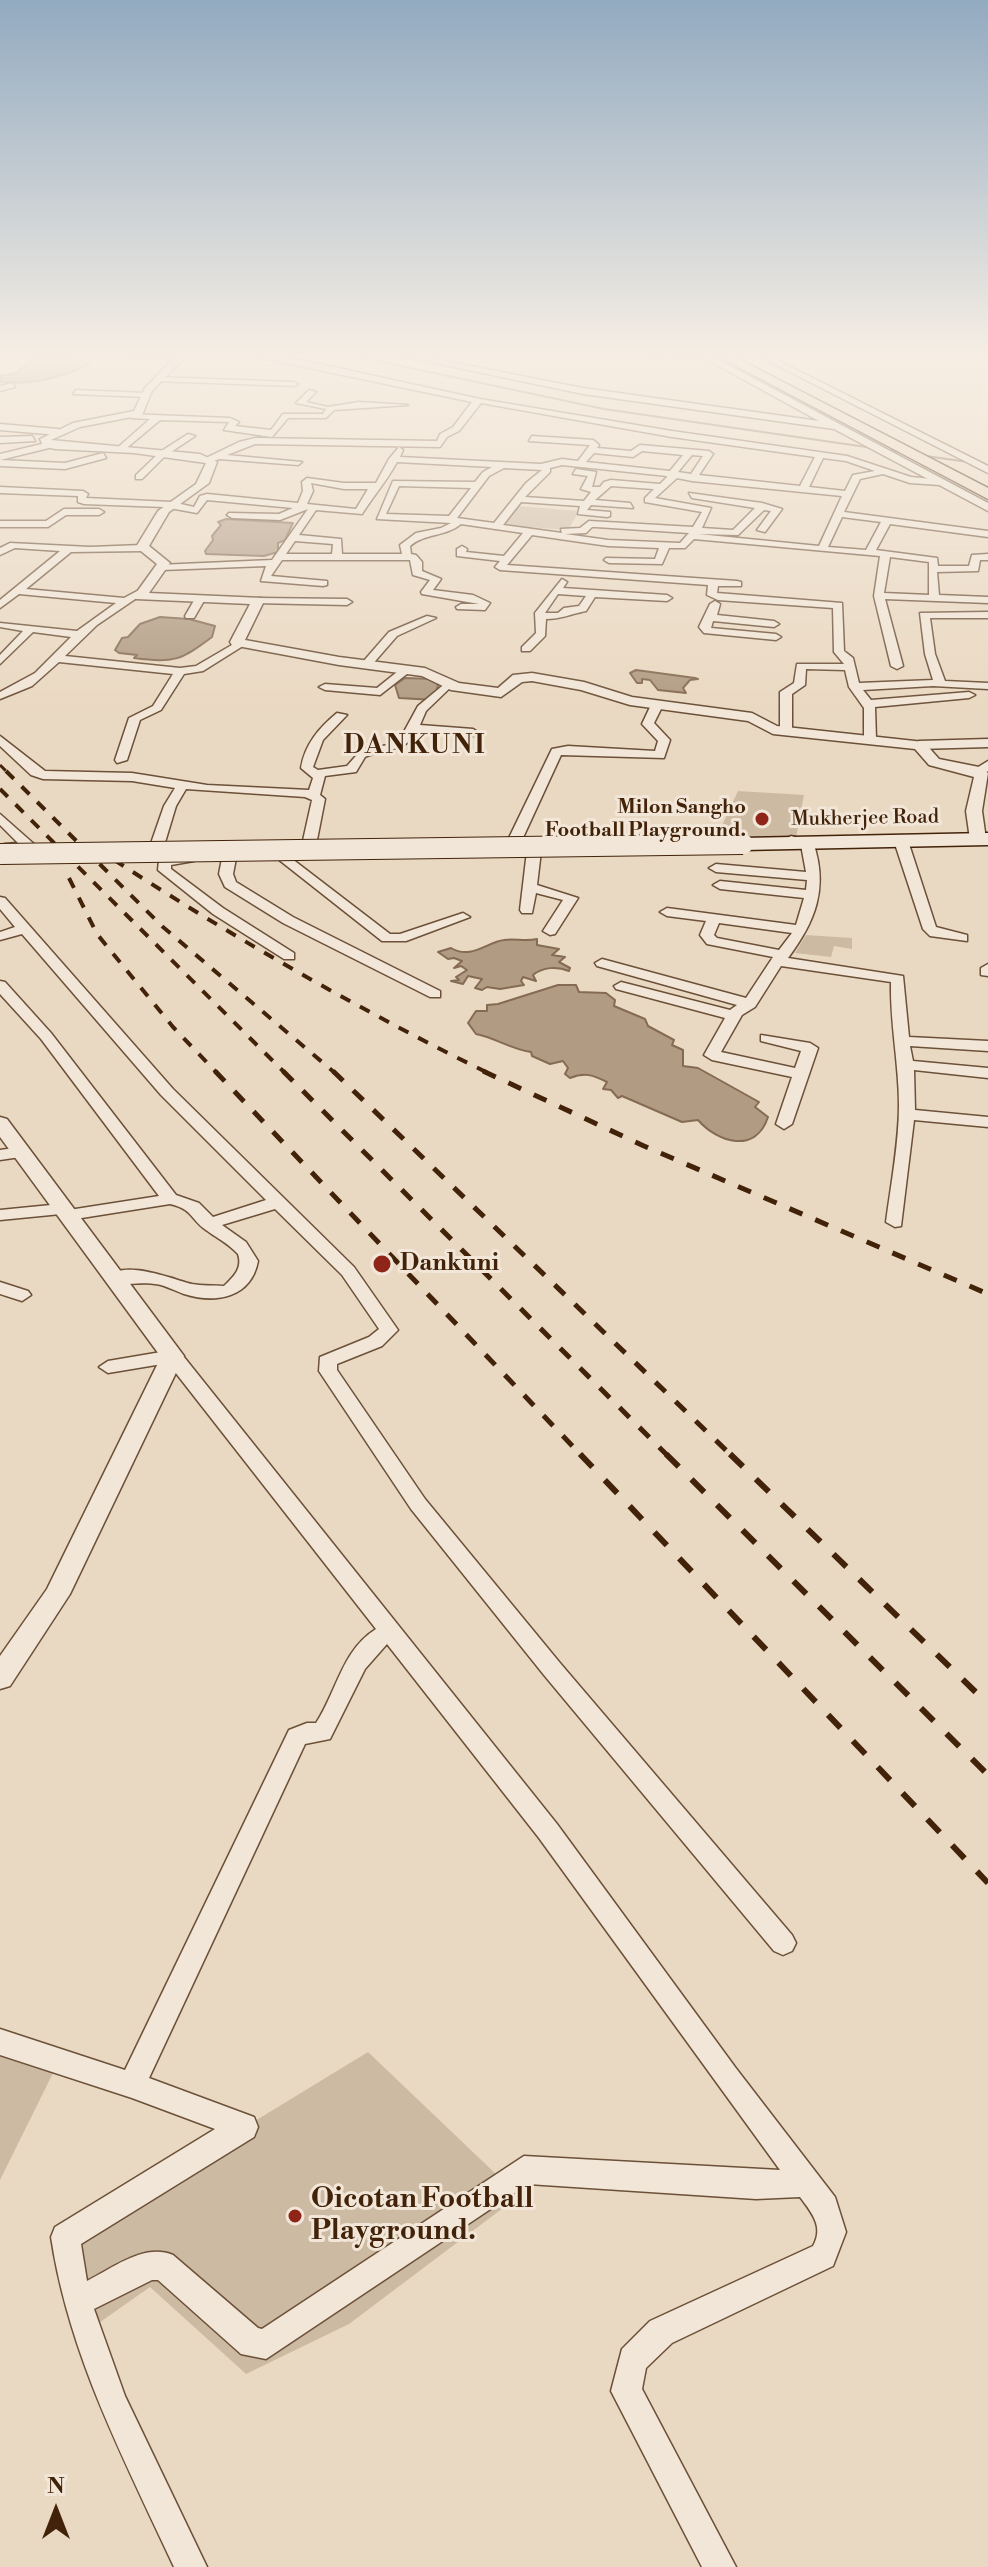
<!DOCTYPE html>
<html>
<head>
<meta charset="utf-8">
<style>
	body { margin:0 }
	#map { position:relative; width:988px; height:2567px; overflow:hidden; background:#ead9c2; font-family:"Libre Bodoni",serif }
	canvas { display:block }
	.north { position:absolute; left:16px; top:2471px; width:80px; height:80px; -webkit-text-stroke:6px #f1e6d7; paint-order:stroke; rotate:0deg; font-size:22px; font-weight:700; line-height:32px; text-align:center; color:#42230a }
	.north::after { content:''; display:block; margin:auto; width:28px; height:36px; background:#42230a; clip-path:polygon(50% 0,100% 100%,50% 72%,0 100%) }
</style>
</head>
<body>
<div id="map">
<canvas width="988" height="2567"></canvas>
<div class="north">N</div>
</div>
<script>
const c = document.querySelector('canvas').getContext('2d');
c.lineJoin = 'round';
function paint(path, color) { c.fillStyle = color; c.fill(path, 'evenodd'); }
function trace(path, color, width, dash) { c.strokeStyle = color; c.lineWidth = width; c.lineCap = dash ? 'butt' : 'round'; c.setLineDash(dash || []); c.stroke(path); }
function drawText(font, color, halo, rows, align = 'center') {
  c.font = font + ' "Libre Bodoni",serif'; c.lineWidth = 6; c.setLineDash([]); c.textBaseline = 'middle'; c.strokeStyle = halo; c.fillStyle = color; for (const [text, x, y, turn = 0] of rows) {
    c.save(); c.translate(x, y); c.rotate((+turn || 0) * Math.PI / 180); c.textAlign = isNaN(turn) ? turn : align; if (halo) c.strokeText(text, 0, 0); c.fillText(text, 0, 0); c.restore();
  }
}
const green = new Path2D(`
	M517 506 579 511 568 530 503 525Z
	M738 791 804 795 795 843H714Z
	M806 935 852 938V949L834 946 831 957 795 953Z
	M0 2042 59 2061 0 2180Z
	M368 2052 519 2196 349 2324 246 2374 150 2287 86 2332 65 2237Z`);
const water = new Path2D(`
	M57 357 90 363C61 379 33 385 0 382V376L16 373 34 359Z
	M226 519 293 523 285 540 278 543V552L264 556 206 554 205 551 213 540 212 536 221 525 218 522Z
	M160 617 189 619 215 626 212 637C180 661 174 663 134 658L137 655 119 653 115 650 122 638 128 637 140 624Z
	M636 670 695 678 698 679 690 680 683 688 686 693 658 690 650 680 642 679V683H637L630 673Z
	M405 678 434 679 438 685 434 700 399 698 395 685Z
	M537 939V945L559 949 552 955 565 957 559 962 570 968 569 971C557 966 543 967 533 975L536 981 523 977 521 981 524 985 500 989 487 987 482 990 475 988 482 979 468 976 463 984 451 981 459 980 456 977 467 970 461 966 454 968 462 961 454 958 448 959 438 952 451 948C471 960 487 942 504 940 515 938 525 942 537 939Z
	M558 985H576L579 992 606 993 615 1000 614 1006 645 1019 648 1026 674 1040 672 1045 683 1050V1066L698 1068 759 1102 755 1107 768 1117C756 1154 718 1143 698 1120L682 1122 622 1096 618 1098 611 1090 603 1089 607 1082C593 1075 585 1072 570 1078L565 1074 568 1068 563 1061 550 1064 532 1056 531 1052C510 1049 496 1038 476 1034L468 1023 476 1011H487V1005L498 1004Z`);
const stream = new Path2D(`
	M335 352 604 409 873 448
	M883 449 905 453
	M919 455 968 462`);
const minor = new Path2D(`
	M47 352H101L183 357 179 359Z
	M232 352 278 355 480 399 672 431 847 456 911 477 943 480 940 485 910 483 883 474 860 479 844 512 988 531V537L890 524 876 550 937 558 938 566H969L972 555 988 554V560H980L978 571 937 572 939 595 988 597V603L885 599 903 666 897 669 891 666 874 596 880 556 694 539 685 548H669L662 564 609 563 604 560 606 558 655 559 659 548 608 546 532 535 507 565 737 581 741 582V586H718L717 593 842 603 844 651 853 658 859 683 933 680 925 654 920 613 988 612V618H930L935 654 945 681 988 683V689L933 686 863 690 871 700 969 692 975 695 969 698 875 707 876 739 870 743 864 739V708L849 687 845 670 806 669 805 685 792 694V731L786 735 780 731V692L794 683 797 664H844L834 652 833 608 718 600 707 595 708 585 500 570 495 567 500 561 457 556V549L462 546 467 549 466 552 504 556 523 533 461 524C445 537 425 533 410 546L411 554 416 555 422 562V571L441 579 433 590 473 595 490 603 485 610 457 609 456 607 461 604H479L422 594 421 592 430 580 413 575 410 560H282L271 576 327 581V585L323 586 261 581 266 566 162 570 158 569V565L272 560 308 509 280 520 232 518 227 515 229 513 279 514 293 508 207 500 197 513 164 507 84 504 78 502V496L0 493V487L83 491 88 494 86 498 172 502 194 507 200 496 207 494 298 503 303 491 302 482 307 478 344 483H376L389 459 399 447 403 450 400 457 541 464 562 459 578 461 590 445 529 441 532 436 593 440 599 445 597 448 631 451 640 445 709 451 713 454 699 475 800 486 815 457 672 437 481 403 459 431 447 437 440 447 255 444 227 455 302 462 298 465 219 459 209 463 206 458 239 442 255 438 437 441 440 434 453 427 472 402ZM642 451 683 455 670 471 586 462 594 453 633 457ZM692 455 703 456 691 474 678 472ZM823 458 846 461 875 471 853 475 845 491 809 487ZM397 462 492 467 483 472 475 482 393 481 377 519 451 523 441 528 416 533 400 545 402 554H342L341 539 299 535 316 510 362 514C374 495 386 482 397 462ZM562 465 667 476V477L660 484 611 480 604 482 600 487H592L596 472 576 469 573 474 588 476 581 489 591 492 584 501 525 497 550 472V468ZM504 468 542 470 526 483 494 523 457 518 489 476ZM677 478 692 481 842 496 819 546 698 534 738 535 764 510 771 511 757 530 765 532 782 509 762 503 689 493 692 498 755 508 733 530 702 528 711 508 655 498ZM311 483 344 489H368L356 509 307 504 313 491ZM399 486 471 488 449 516 386 514ZM611 486 654 489 645 498V502L702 512 693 527 589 521 580 528 561 529 562 533 503 525 521 502 580 506 578 514 607 517 610 516V512L587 510 591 505 633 508 630 503 595 500ZM842 517 881 522 866 550 828 547ZM592 527H596L689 533 680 543 608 540 565 534 586 533ZM295 541 333 544 332 554H286ZM890 557 929 562V595L884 593Z
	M525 352H615L710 356 706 358Z
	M157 377 294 382 298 384 294 386 154 381Z
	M12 383 15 387 0 391V386Z
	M76 390 145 393 149 395 145 397 73 394Z
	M309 390 316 392 306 402 328 407 359 402 408 405 334 410 326 418H288L272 437 224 430 229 422 160 420 123 451 116 449 150 419 131 418 128 414 230 418 239 422 235 426 271 430 283 414H323L326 409 296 403Z
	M0 424 58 429 62 432 58 435 0 430Z
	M188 434 195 436 165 456 142 479H136V475L160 452Z
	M32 436 35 441 0 443V437Z
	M50 442 53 447 0 460V454Z
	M103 453 106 458 65 469 0 466V460L65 463Z
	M64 509H99L104 512 99 515H66L48 527H0V521H46Z
	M10 543 90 547 142 545 147 548 142 551 71 552 26 589 124 598 139 590 144 593 97 625 65 656 180 668 196 666 237 642 246 644 203 671 184 674 161 710 140 720 127 760 117 763 115 760 129 718 153 706 173 674 59 662 32 686 0 699V692L35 673 71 637 33 632 0 664V655L23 631 0 627V623L77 631 116 603 19 594 0 608V600L60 551 15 548 0 555V548Z
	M562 579 567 582 563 588 667 595 672 598 667 601 595 597 586 611C571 614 561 619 546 619L545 636 530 651H522V647L536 633 535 613ZM558 594 586 596 579 606 564 608 558 613H545Z
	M196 597 205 599 194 618H186L185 616Z
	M258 598 347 599 352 602 347 605 254 603 253 601Z
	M715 601 720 604 717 615 774 621 779 624 774 627 713 621 711 628 776 634 781 637 776 640 704 633 699 627 710 604Z
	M427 616 436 618 397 636 370 667H362V663L389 632Z
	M402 668 412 670 380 695 325 690 319 687 325 684 377 688Z
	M447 682 453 685 426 711 420 725 473 729 479 733 477 736 417 732C403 754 386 747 365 757L356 772 325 776 320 795 325 799 316 845 309 849 302 845 312 800 305 797 186 789 176 806 163 849 151 852 149 849 164 806 175 788 132 781 43 779 31 775 0 746V736L45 771 132 773 207 785 309 790 313 778 301 768C305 744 319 728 337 713L347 715 323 740 313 767 318 770 347 766 362 749 389 745 400 739 418 706Z
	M657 702 663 705 654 723 670 740 664 758 561 755 521 842 509 845 507 842 552 749 568 746 655 751 658 741 642 724 651 705Z
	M988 739V747L919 749 913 745 919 741Z
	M988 761V771L983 775H975V769Z
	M0 814 34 844V850H4V844L18 843 0 825Z
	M791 836 813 842C829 888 815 922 788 958L903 976 909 1037 988 1041V1051L910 1046 913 1061 988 1068V1078L914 1070 915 1110 988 1117V1127L914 1120 901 1226 895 1227 886 1222C891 1184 899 1143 899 1105 899 1064 890 1024 891 982L781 966 755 1007 742 1015 721 1052 795 1068 801 1051 761 1041V1035L810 1043 818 1048 792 1124 784 1129 776 1124 792 1077 712 1060 704 1055 725 1018 616 989 614 986 621 982 730 1010 737 1005 597 966 595 963 602 959 746 998 773 957 707 944 700 935 706 921 667 916 660 912 667 908 796 925 804 898 720 889 713 885 720 881 806 890 807 880 716 872 709 868 716 864 806 872 801 845 784 840ZM719 923 792 933 779 950 717 938 714 935Z
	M901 837 908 841 936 927 967 935V941L930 936 923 929 894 841Z
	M231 844 238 848 233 874 236 882 293 917 440 991V997H430L283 923 225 887 219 874 224 848Z
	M534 847 541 851 537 885 578 898 555 934 550 935 543 931 563 900 536 893 532 913H522L520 910 527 851Z
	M283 852 390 934H400L463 913 470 917 406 941H382L278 859 276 856Z
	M189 854 196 858 194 861 171 865V869L223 908 294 953V959H284L213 914 158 870 159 860 172 855Z
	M0 897 5 898 173 1089 354 1267 398 1330 382 1346 337 1364V1370L425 1499 560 1663 792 1935 796 1943 792 1951 783 1955 774 1951 544 1675 411 1509 319 1371 320 1357 369 1337 379 1329 342 1275 275 1209 222 1225 246 1242 258 1261C251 1298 216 1304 184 1294 175 1291 165 1285 155 1284 140 1281 118 1289 107 1277 124 1259 172 1279 192 1284 202 1286 213 1285 224 1286 233 1277 243 1269 238 1254 229 1244 217 1238 206 1230 191 1220 193 1209 170 1204L69 1220 63 1219 61 1214 0 1220V1210L61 1204 67 1205 69 1210 159 1196 41 1039 0 994V981L5 982 51 1033 176 1195 199 1203 213 1217 266 1200 161 1095 22 934 0 940V932L15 927 0 909Z
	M988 964V976L981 975V968Z
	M21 1147 29 1152 27 1156 0 1160V1150Z
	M0 1282 28 1291 31 1295 22 1301 0 1294Z
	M173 1350 180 1352 557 1824 735 2067 835 2197 846 2232 833 2266 672 2343 646 2368 642 2389 736 2567H702L611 2391 622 2349 650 2321 813 2246C824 2227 812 2213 800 2197L756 2199 528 2184 266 2359 241 2354 158 2280H152L94 2309 125 2396 207 2567H174C124 2459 69 2356 51 2237L55 2227 215 2129 132 2098 0 2055V2029L125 2070 289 1730 307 1723H316C337 1691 342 1650 376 1629L168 1363 108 1373 99 1367 108 1361ZM387 1644 539 1838 780 2170 524 2156 262 2329 258 2328 173 2255C144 2243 113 2268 87 2281L81 2244 254 2137 258 2127 254 2117 149 2078 305 1744 330 1739 365 1669Z`);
const tertiary = new Path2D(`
	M180 352H190L152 391 142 415 80 427 51 440 200 454 217 462 209 483 169 512 149 546 170 563 149 593 262 598 264 601 245 640 339 657 425 668 459 683 498 688 513 675 532 673 584 682 632 697 752 713 777 726 924 742 939 759 979 767 988 773 982 811 986 839 978 844 970 839 966 811 974 777 929 765 915 749 773 734 748 721 630 705 581 690 532 681 522 682 501 697 451 690 422 676 339 665 232 645 230 642 250 604 136 599 134 596 157 564 136 547 158 511 196 484 206 463 134 453 55 449 43 446 40 439 73 423 134 411 145 388Z
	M382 352H399L583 388 819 421 693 352H704L988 503V511L834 429 583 394Z
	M751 352H761L988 466V473Z
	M0 1117 7 1119 184 1356 70 1594 10 1686 0 1689V1656L47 1589 161 1357 0 1137Z`);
const secondary = new Path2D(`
	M988 833V845L743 850 734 844 743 838Z`);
const trunk = new Path2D(`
	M710 352H725L988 488V499Z`);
const railFar3 = new Path2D(`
	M0 765 8 773`);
const railFar2 = new Path2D(`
	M6 771 163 927 335 1073
	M0 789 285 1073
	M96 848C222 931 352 1006 488 1073
	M69 878 97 934 173 1027 217 1073`);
const railFar1 = new Path2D(`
	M215 1071 582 1456
	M283 1071 668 1456
	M333 1071 732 1456
	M483 1071 644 1146 988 1294`);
const rail = new Path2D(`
	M580 1454 988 1883
	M666 1454 988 1775
	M730 1454 988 1704`);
const secondaryBridge = new Path2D(`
	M0 854 743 844`);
const markers = [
	[762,819,8,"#8f2418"],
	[382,1264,10,"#8f2418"],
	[295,2216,8,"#8f2418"]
];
const farPoinames = [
	["Milon Sangho",746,808],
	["Football Playground.",746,831]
];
const farStreetnames = [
	["Mukherjee Road",865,819,-1]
];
const poiNames = [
	["Dankuni",400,1264]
];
const farDistrictnames = [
	["DANKUNI",415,747]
];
const nearPoinames = [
	["Oicotan Football",311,2200],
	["Playground.",311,2232]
];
paint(green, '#cdbaa3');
paint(water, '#b19b83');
trace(water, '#856b53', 2);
trace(stream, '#856b53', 2);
trace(minor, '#6c5038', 3);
trace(tertiary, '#6c5038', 3);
trace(secondary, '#42230a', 3);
trace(trunk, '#42230a', 3);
paint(minor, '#f1e6d7');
paint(tertiary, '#f1e6d7');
paint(secondary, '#f1e6d7');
paint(trunk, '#ead9c2');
trace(railFar3, '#42230a', 3, [8, 8]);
trace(railFar2, '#42230a', 4, [11, 11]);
trace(railFar1, '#42230a', 5, [14, 14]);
trace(rail, '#42230a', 6, [18, 18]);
trace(secondaryBridge, '#42230a', 22, []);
trace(secondaryBridge, '#f1e6d7', 20);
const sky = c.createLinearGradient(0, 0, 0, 711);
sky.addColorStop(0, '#92aac0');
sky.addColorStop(0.5, '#f6eee4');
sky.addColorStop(1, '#f6eee400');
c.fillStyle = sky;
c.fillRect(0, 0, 988, 711);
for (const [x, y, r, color] of markers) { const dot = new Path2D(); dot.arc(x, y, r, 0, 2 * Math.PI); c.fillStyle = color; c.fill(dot); trace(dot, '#f1e6d7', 3); }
drawText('bold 20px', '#42230a', '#f1e6d7', farPoinames, 'right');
drawText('20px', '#42230a', '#f1e6d7', farStreetnames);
drawText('bold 24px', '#42230a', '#f1e6d7', poiNames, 'left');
c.letterSpacing = '2px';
drawText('bold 26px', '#42230a', '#f1e6d7', farDistrictnames);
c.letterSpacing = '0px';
drawText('bold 28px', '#42230a', '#f1e6d7', nearPoinames, 'left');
</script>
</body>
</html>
